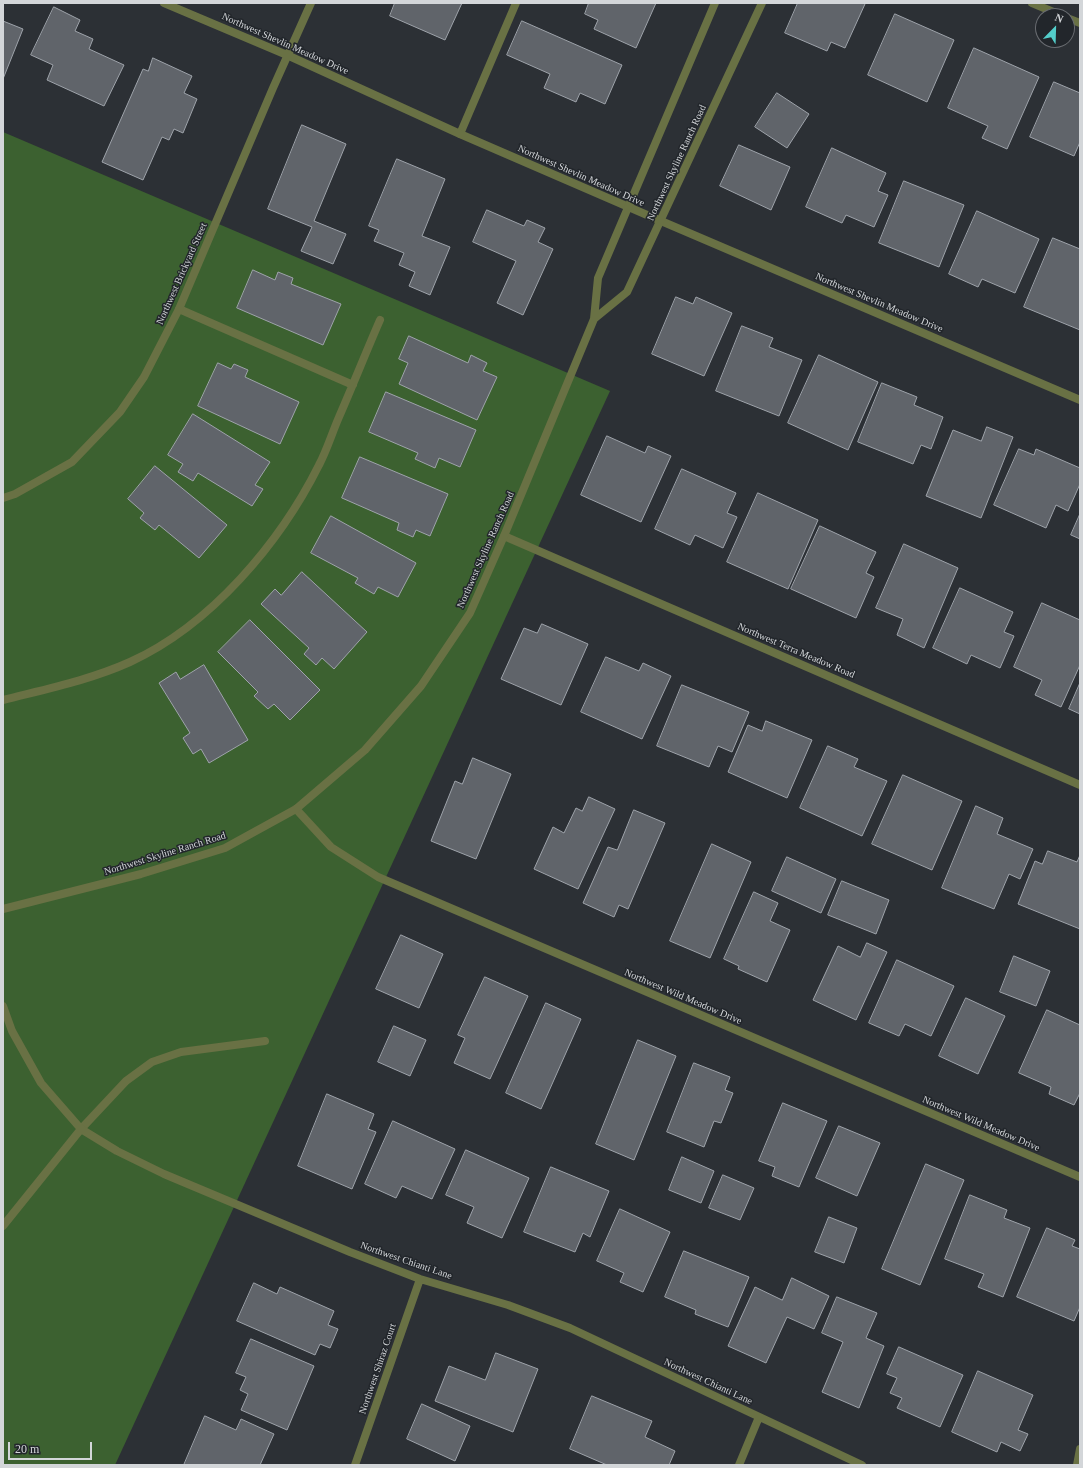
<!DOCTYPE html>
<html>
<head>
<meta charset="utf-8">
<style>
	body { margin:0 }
	#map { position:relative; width:1083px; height:1468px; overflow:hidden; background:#2c3035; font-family:Georgia,serif }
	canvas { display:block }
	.frame { position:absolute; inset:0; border:4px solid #d3d6d9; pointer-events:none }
	.north { position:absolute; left:1035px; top:8px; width:40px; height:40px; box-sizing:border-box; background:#22262b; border:1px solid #696c71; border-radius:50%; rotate:23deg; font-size:11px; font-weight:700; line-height:16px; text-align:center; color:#d3d6d9 }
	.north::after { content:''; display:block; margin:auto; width:14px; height:18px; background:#53cdca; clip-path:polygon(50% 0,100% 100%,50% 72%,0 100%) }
	.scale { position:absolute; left:8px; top:1442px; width:84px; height:18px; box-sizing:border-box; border:2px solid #d3d6d9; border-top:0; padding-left:5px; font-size:12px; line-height:14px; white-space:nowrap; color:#d3d6d9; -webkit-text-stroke:3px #22262b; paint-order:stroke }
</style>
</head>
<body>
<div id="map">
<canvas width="1083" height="1468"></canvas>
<div class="frame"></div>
<div class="north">N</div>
<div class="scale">20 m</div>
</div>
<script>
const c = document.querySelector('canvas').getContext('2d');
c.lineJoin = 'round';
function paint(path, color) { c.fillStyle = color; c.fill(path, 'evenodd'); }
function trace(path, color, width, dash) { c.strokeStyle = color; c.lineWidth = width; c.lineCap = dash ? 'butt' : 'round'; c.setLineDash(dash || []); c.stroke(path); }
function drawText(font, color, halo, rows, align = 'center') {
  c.font = font + ' Georgia,serif'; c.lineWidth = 3; c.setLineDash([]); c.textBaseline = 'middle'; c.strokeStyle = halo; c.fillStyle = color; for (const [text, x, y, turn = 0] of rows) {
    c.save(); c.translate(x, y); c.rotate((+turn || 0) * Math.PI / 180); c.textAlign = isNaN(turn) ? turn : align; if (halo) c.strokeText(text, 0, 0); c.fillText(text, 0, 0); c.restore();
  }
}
const forest = new Path2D(`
	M3 132 610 391 115 1465H3Z`);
const building = new Path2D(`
	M395 3H462L445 40 390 16Z
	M589 3H656L636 48 594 29 598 20 585 14Z
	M798 3H864L865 4 845 48 831 42 827 51 785 33Z
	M54 7 80 20 75 31 93 39 89 49 124 65 104 106 47 80 53 65 31 55Z
	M895 14 954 40 927 102 868 75Z
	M3 21 23 29 3 79Z
	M522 21 622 65 605 104 580 93 576 102 544 88 550 74 507 55Z
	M974 48 1039 77 1007 149 982 138 988 126 948 108Z
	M153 58 192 76 184 93 197 99 183 133 174 129 169 140 162 137 143 180 102 162 143 69 148 71Z
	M1054 82 1080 93V142L1074 156 1030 137Z
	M777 93 809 114 787 148 755 127Z
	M302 125 346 144 314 221 346 234 333 264 301 251 312 227 268 209Z
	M739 145 790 167 771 210 720 186Z
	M832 148 886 173 878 191 888 195 874 227 846 215 842 223 806 207Z
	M397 159 445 179 422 236 450 247 430 295 409 286 415 272 399 265 404 253 374 241 379 230 369 226Z
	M904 181 964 205 939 267 879 243Z
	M487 210 524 226 527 220 545 228 538 242 553 249 523 315 497 303 516 261 473 242Z
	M977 211 1039 239 1015 293 982 279 978 287 949 274Z
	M1053 238 1080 249V330L1024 307Z
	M253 270 275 280 278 272 293 278 291 284 341 304 323 345 237 308Z
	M676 297 693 304 696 297 732 313 704 376 652 354Z
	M742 326 773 338 769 347 802 360 779 416 716 391Z
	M409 336 468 363 471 355 487 363 483 371 497 377 477 420 399 384 408 363 399 359Z
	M819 355 878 382 848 450 788 423Z
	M218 363 231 369 234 364 248 370 245 377 299 402 280 444 198 406Z
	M882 383 917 397 914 405 943 417 931 449 921 445 913 464 858 442Z
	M386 392 476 430 460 467 439 458 435 468 415 459 418 453 369 432Z
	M193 414 270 462 255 485 263 489 252 506 198 473 193 481 178 472 183 464 168 455Z
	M987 427 1013 437 981 518 926 496 953 430 981 441Z
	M607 436 645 453 648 446 671 456 641 522 581 495Z
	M1019 449 1034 455 1036 449 1080 468V484L1068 511 1056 505 1046 528 994 505Z
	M360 457 448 494 430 536 416 530 413 537 397 530 399 523 342 498Z
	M155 466 227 525 199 558 159 525 155 530 140 518 144 513 128 499Z
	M682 469 736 493 727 513 737 517 723 548 695 535 690 545 655 529Z
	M758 493 818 520 788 589 727 562Z
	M1080 514V539L1071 535Z
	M331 516 416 563 398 597 378 587 374 594 355 583 358 578 311 553Z
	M820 526 876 552 866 573 874 577 856 618 791 589Z
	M904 544 958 568 924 648 897 635 903 619 876 608Z
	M302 572 367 632 334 669 322 658 316 665 304 654 309 648 261 604 275 589 281 595Z
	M960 588 1013 612 1004 632 1014 636 1000 668 971 655 967 664 933 648Z
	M1042 603 1080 620V665L1061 707 1035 695 1042 680 1014 667Z
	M250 620 320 690 290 720 274 704 268 709 254 696 258 692 218 652Z
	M542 624 588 644 561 705 501 679 524 628 537 633Z
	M606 657 639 671 643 663 671 676 642 739 581 712Z
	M204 665 248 740 209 763 201 749 193 754 183 738 190 733 159 683 176 672 180 679Z
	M1080 683V714L1069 709Z
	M682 685 749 712 732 752 718 746 709 767 657 746Z
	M766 721 812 740 787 798 728 772 748 725 762 731Z
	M828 746 858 759 854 767 887 781 862 836 800 808Z
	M473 758 511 774 476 859 431 841 455 781 462 784Z
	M903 775 962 801 932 870 872 844Z
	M589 797 615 809 578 889 534 869 553 827 564 833 576 808 582 811Z
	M976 806 1003 818 997 834 1033 849 1020 879 1009 874 994 909 942 888Z
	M634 810 665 823 628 909 619 905 614 917 583 903 608 847 617 850Z
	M712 844 751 862 710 958 670 941Z
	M1048 851 1077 862 1080 855V929L1018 904 1035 861 1042 864Z
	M787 857 836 879 821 913 772 891Z
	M842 881 889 900 876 934 828 915Z
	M754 892 778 903 770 921 790 930 767 982 738 969 739 966 724 959Z
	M401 935 443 954 419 1008 376 989Z
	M867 943 887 952 856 1020 813 1000 838 946 860 957Z
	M1014 956 1050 971 1036 1006 1000 992Z
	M897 960 954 986 931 1036 905 1024 899 1036 869 1023Z
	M485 977 528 996 490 1079 454 1063 465 1038 458 1035Z
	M966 998 1005 1016 978 1074 939 1056Z
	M546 1003 581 1019 541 1109 506 1093Z
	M1047 1010 1080 1025V1093L1074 1105 1049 1094 1051 1087 1019 1073Z
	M394 1026 426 1040 410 1076 378 1062Z
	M638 1040 676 1056 634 1160 596 1144Z
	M694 1063 730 1077 725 1090 733 1093 721 1123 714 1121 704 1147 667 1132Z
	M327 1094 374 1114 368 1129 376 1132 352 1189 298 1166Z
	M783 1103 827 1121 799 1187 772 1176 775 1167 759 1161Z
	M393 1121 455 1149 432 1199 402 1186 396 1198 365 1184Z
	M839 1126 880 1143 857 1196 816 1178Z
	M466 1150 529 1178 502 1238 467 1223 474 1207 446 1195Z
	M682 1157 714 1171 701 1203 669 1190Z
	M926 1164 964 1180 920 1285 882 1269Z
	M551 1167 609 1191 590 1237 583 1233 575 1252 524 1232Z
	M723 1175 754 1188 740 1220 709 1208Z
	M970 1195 1007 1210 1004 1218 1030 1228 1003 1297 978 1287 984 1274 945 1259Z
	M620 1209 670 1232 643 1292 620 1282 624 1273 597 1261Z
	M829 1217 857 1228 844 1263 815 1252Z
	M1047 1228 1075 1240 1072 1246 1080 1249V1307L1074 1321 1017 1297Z
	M684 1251 749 1277 728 1327 695 1314 696 1310 665 1297Z
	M792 1278 829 1296 814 1329 787 1317 766 1363 728 1346 755 1287 782 1300Z
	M254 1283 277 1294 280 1287 334 1311 328 1325 338 1329 330 1348 320 1344 315 1355 237 1321Z
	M837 1297 877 1313 866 1338 884 1346 859 1408 822 1392 843 1342 822 1333Z
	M251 1339 314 1366 287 1430 241 1410 248 1394 240 1390 246 1377 236 1373Z
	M899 1347 963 1375 940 1427 897 1408 902 1398 890 1393 897 1378 887 1374Z
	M496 1353 538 1369 513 1432 435 1401 449 1366 485 1380Z
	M978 1371 1033 1395 1018 1430 1028 1434 1020 1451 1001 1442 997 1452 952 1432Z
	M592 1396 652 1421 645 1437 675 1451 669 1465H607L570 1449Z
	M422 1404 470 1426 455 1461 407 1439Z
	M205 1416 236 1430 241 1419 274 1434 260 1465H184Z`);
const service = new Path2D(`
	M460 134 516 3
	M179 309 353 385
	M3 700C46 689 90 680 130 662 211 625 280 543 319 465 327 450 332 433 339 417 353 385 366 352 380 320
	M81 1129 126 1081 152 1062 181 1052 265 1041`);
const minor = new Path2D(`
	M164 3 287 55 460 134 661 221 1080 400
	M1032 3 1063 16
	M1067 18 1080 23
	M3 498 15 494 72 462 120 412 144 377 179 309 273 88 311 3
	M504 536 1080 785
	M296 809 331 847 378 877 1080 1177
	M3 1006 12 1031 41 1083 81 1129 117 1151 164 1174 350 1252 420 1279 508 1305 570 1328 862 1465
	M3 1226 81 1129
	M355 1465 420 1279
	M739 1465 759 1417
	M1077 1465 1080 1449`);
const tertiary = new Path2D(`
	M594 319 627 292 762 3
	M3 909 141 874 225 848 296 809 365 750 421 686 470 613 504 536 594 319 598 278 715 3`);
const streetNames = [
	["Northwest Shevlin Meadow Drive",285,44,24],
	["Northwest Skyline Ranch Road",677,163,-65],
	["Northwest Shevlin Meadow Drive",581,176,24],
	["Northwest Brickyard Street",182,274,-66],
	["Northwest Shevlin Meadow Drive",879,303,23],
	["Northwest Skyline Ranch Road",486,550,-66],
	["Northwest Terra Meadow Road",796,651,23],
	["Northwest Skyline Ranch Road",165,854,-17],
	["Northwest Wild Meadow Drive",683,997,23],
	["Northwest Wild Meadow Drive",981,1124,23],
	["Northwest Chianti Lane",406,1261,19],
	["Northwest Shiraz Court",378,1369,-71],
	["Northwest Chianti Lane",708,1382,25]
];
paint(forest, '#3c6130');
paint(building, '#60646a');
trace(building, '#9ea3aa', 1);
trace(service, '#697144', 8);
trace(minor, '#697144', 8);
trace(tertiary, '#697144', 8);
drawText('10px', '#d3d6d9', '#22262b', streetNames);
</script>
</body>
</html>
